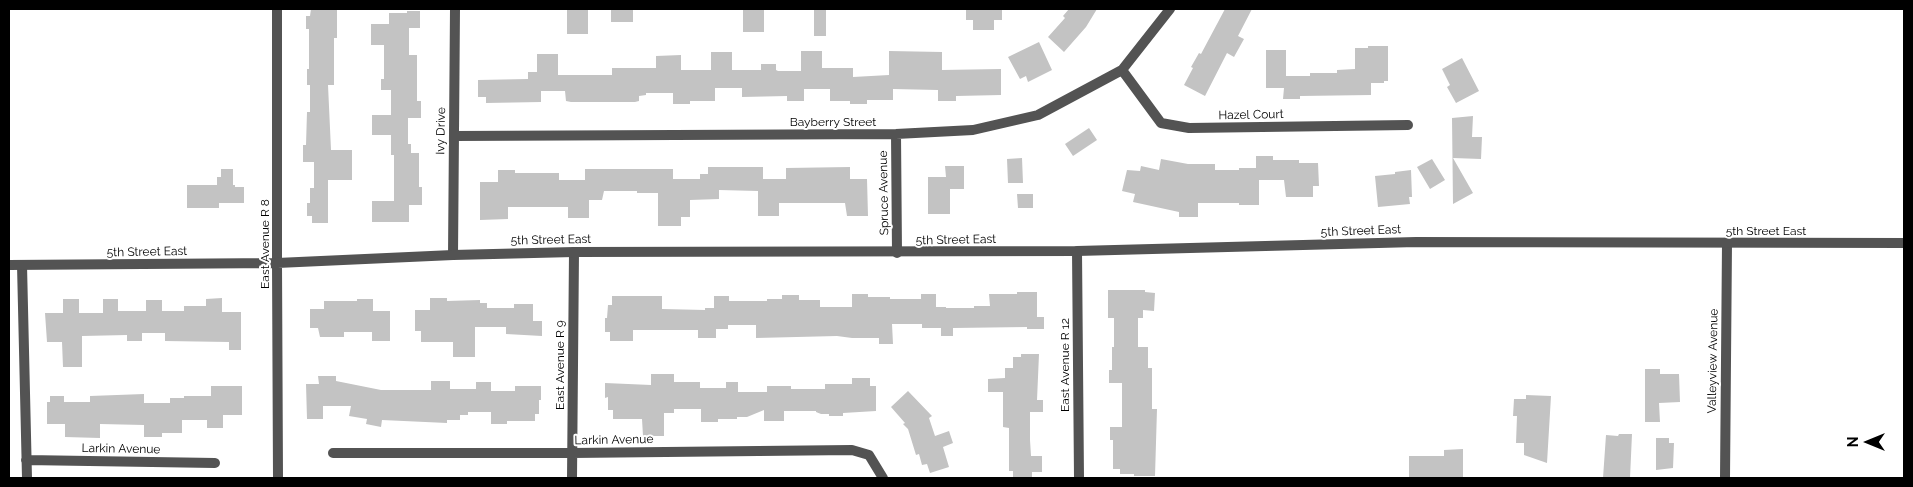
<!DOCTYPE html>
<html>
<head>
<meta charset="utf-8">
<style>
	body { margin:0 }
	#map { position:relative; width:1913px; height:487px; overflow:hidden; background:#fff; font-family:Raleway,sans-serif }
	canvas { display:block }
	.frame { position:absolute; inset:0; border:10px solid #000; pointer-events:none }
	.north { position:absolute; left:1843px; top:417px; width:50px; height:50px; -webkit-text-stroke:4px #fff; paint-order:stroke; rotate:270deg; font-size:14px; font-weight:700; line-height:20px; text-align:center; color:#000 }
	.north::after { content:''; display:block; margin:auto; width:18px; height:22px; background:#000; clip-path:polygon(50% 0,100% 100%,50% 72%,0 100%) }
</style>
</head>
<body>
<div id="map">
<canvas width="1913" height="487"></canvas>
<div class="frame"></div>
<div class="north">N</div>
</div>
<script>
const c = document.querySelector('canvas').getContext('2d');
c.lineJoin = 'round';
function paint(path, color) { c.fillStyle = color; c.fill(path, 'evenodd'); }
function trace(path, color, width, dash) { c.strokeStyle = color; c.lineWidth = width; c.lineCap = dash ? 'butt' : 'round'; c.setLineDash(dash || []); c.stroke(path); }
function drawText(font, color, halo, rows, align = 'center') {
  c.font = font + ' Raleway,sans-serif'; c.lineWidth = 4; c.setLineDash([]); c.textBaseline = 'middle'; c.strokeStyle = halo; c.fillStyle = color; for (const [text, x, y, turn = 0] of rows) {
    c.save(); c.translate(x, y); c.rotate((+turn || 0) * Math.PI / 180); c.textAlign = isNaN(turn) ? turn : align; if (halo) c.strokeText(text, 0, 0); c.fillText(text, 0, 0); c.restore();
  }
}
const building = new Path2D(`
	M311 9H337V38H334V85H328L331 150H352V180H328V223H312V216H307V203H310V188H314V162H303V145H306L307 112H310V85H307V69H309V29H306V16H310Z
	M567 9H588V34H567Z
	M611 9H633V22H611Z
	M743 9H764V32H743Z
	M814 9H826V36H814Z
	M966 9H1002V20H994V30H973V20H966Z
	M1069 9H1097L1086 27 1064 52 1048 37 1065 18 1063 16Z
	M1225 9H1252L1238 36 1244 39 1234 57 1227 53 1205 96 1184 85 1193 68 1191 67 1199 53 1201 54Z
	M407 11H420V28H409V55H417V101H421V118H408V144H411V153H419V187H422V205H409V222H372V201H394V155H391V135H372V115H391V90H381V79H384V45H371V24H389V13H407Z
	M1039 42 1052 70 1028 82 1026 76 1020 79 1008 57Z
	M1368 46H1388V81H1384V83H1371V95L1300 96V99H1283L1284 88H1266V50H1286V76H1310V73H1337V70L1355 69V48H1368Z
	M801 51H822V68H853V77L889 75V51L942 52V70L1001 69V95L956 96V101H938V90L893 89V100H867V104H850V101H830V89H804V101H787V96L742 97V88H715V101H690V104H673V93H646V95L639 96V101L635 102H571L566 101 565 91H541V102L486 103V97H478V80L528 79V72H537V54H558V75H612V68H656V56L681 55V70H711V52H732V70H761V64H776V70L778 71H801Z
	M1462 58 1479 91 1456 103 1447 87 1450 85 1442 69Z
	M1473 116 1472 137H1482L1481 159 1453 158 1473 193 1453 204 1452 118Z
	M1089 128 1097 140 1073 156 1065 144Z
	M1256 156H1273V160H1299V163H1318L1319 186H1313V197H1286L1284 180H1259V205H1239V203H1198V217H1179V212L1133 202 1135 194 1122 191 1127 170 1140 171 1141 166 1159 170 1161 159 1188 164H1215V170H1239V168H1256Z
	M1022 158 1023 183H1008L1007 159Z
	M1432 159 1445 180 1430 189 1417 167Z
	M945 166H964V189H950V214H928V177H946Z
	M708 167H763V179H786V168L850 167V179H867L868 216H847L845 203H779V216H758V191L719 190V199L690 200V217H681V226H658V193H637V191H604L602 200H589V218H568V207H508V219L480 220V182H498V170H515V173H559V180H585V169H673V179H700V174H708Z
	M221 169H233V185H235V187H244V203H219V208H187V185H217V177H221Z
	M1411 170 1412 197H1409L1410 204 1378 207 1375 176 1395 174V172Z
	M1017 194H1033V208H1018Z
	M1108 290H1145V292L1155 293 1154 311 1143 310V318H1138V347H1148V368H1152V409H1157L1155 476H1134V474H1120V469H1113V440H1110V427H1122V383H1109V370H1112V347H1114V318H1108Z
	M1017 292H1037V317H1044V329H1027V327L953 328V336H941V328H922V324H892L893 344H879V338H852L837 336 756 338V325H728V329H716V338H698V330H633V341H610V332H605V318H607L608 305H612V296H662V309L705 310V308H714V296H729V301H767V299H782V295H799V300H820V307H852V294H868V297H890V299H921V294H936V307H946V308H974V306H990L989 294H1017Z
	M222 298V312H241V350H229V342L165 341V333H142V341H127V335L82 336V367H63L62 342H47L45 313H63V299H79V313H103V299H118V311H146V300H162V311H184V306H206V299Z
	M430 298H447V301L480 300V303H487V308H514V304H533V321H542V336L506 334V327H475V357H453V342H421V331H415V310H430Z
	M357 299H373V311H390V341H372V332H344V337H320L318 328H310V309H324V301H357Z
	M1021 354H1039L1037 400H1043V412H1030V440L1031 456H1042V472H1032V478H1013V471H1009V428L1003 427V392H988V379L1005 378V368H1013V357H1021Z
	M1645 369H1660V374H1679L1680 402 1659 403 1660 422H1645Z
	M651 374H674V382H700V388H726V382H738V392H767V386H791V389H825V384H852V378H870V386H876V411L843 413V416H829V414H821L816 412V411H784V421H764V410L747 417H737V419H718V422H701V409H674V413H664V436H643L642 419H613V410H608V397L605 398V383L651 385Z
	M318 376H336V381L381 390H431V381H450V389H476V382H491V391H515V386H541V400H539V414H535V421H507V424H491V412H468V415H460V420H447V423L382 420 381 427 366 424 367 419 349 416 351 406H323V419H307L306 384H319Z
	M211 386H242V415H223V428H207V420H182V433H162V437H144V425L100 424V438L65 437V424H47V402H50V396H64V402H90V396L144 394V403H170V398H184V396H211Z
	M908 391 932 416 929 418 935 436 949 431 953 443 943 447 949 467 930 473 927 464 922 465 919 454 916 455 908 429 903 424 905 423 891 407Z
	M1526 395 1551 396 1547 463 1524 455V443H1516L1517 416H1513L1514 399H1526Z
	M1619 434H1632L1630 478H1603L1606 435 1618 436Z
	M1656 438H1669V443H1674L1673 468 1656 470Z
	M1463 449V478H1409V456H1444V450Z`);
const minor = new Path2D(`
	M277 9V263
	M1122 70 1161 123 1189 128 1408 125
	M896 134 897 253
	M454 136 896 134 973 130 1038 115 1122 70 1170 9
	M1077 251 1079 478
	M453 255 455 9
	M22 265 27 478
	M333 453H572L852 450 869 455 883 478
	M26 460 215 463
	M572 478 574 252
	M1725 478 1727 243`);
const tertiary = new Path2D(`
	M277 263 278 478
	M9 265 277 263 453 255 574 252 1077 251 1416 242 1904 243`);
const streetNames = [
	["Hazel Court",1251,115,-1],
	["Bayberry Street",833,122],
	["Ivy Drive",441,131,-89],
	["Spruce Avenue",884,193,-91],
	["5th Street East",1361,231,-2],
	["5th Street East",1766,231],
	["5th Street East",551,240,-1],
	["5th Street East",956,240,-1],
	["East Avenue R 8",265,244,-90],
	["5th Street East",147,252,-1],
	["Valleyview Avenue",1713,361,-89],
	["East Avenue R 9",560,365,-90],
	["East Avenue R 12",1065,365,-90],
	["Larkin Avenue",614,440,-1],
	["Larkin Avenue",121,449,1]
];
paint(building, '#c3c3c3');
trace(minor, '#535353', 10);
trace(tertiary, '#535353', 10);
drawText('12px', '#000', '#fff', streetNames);
</script>
</body>
</html>
